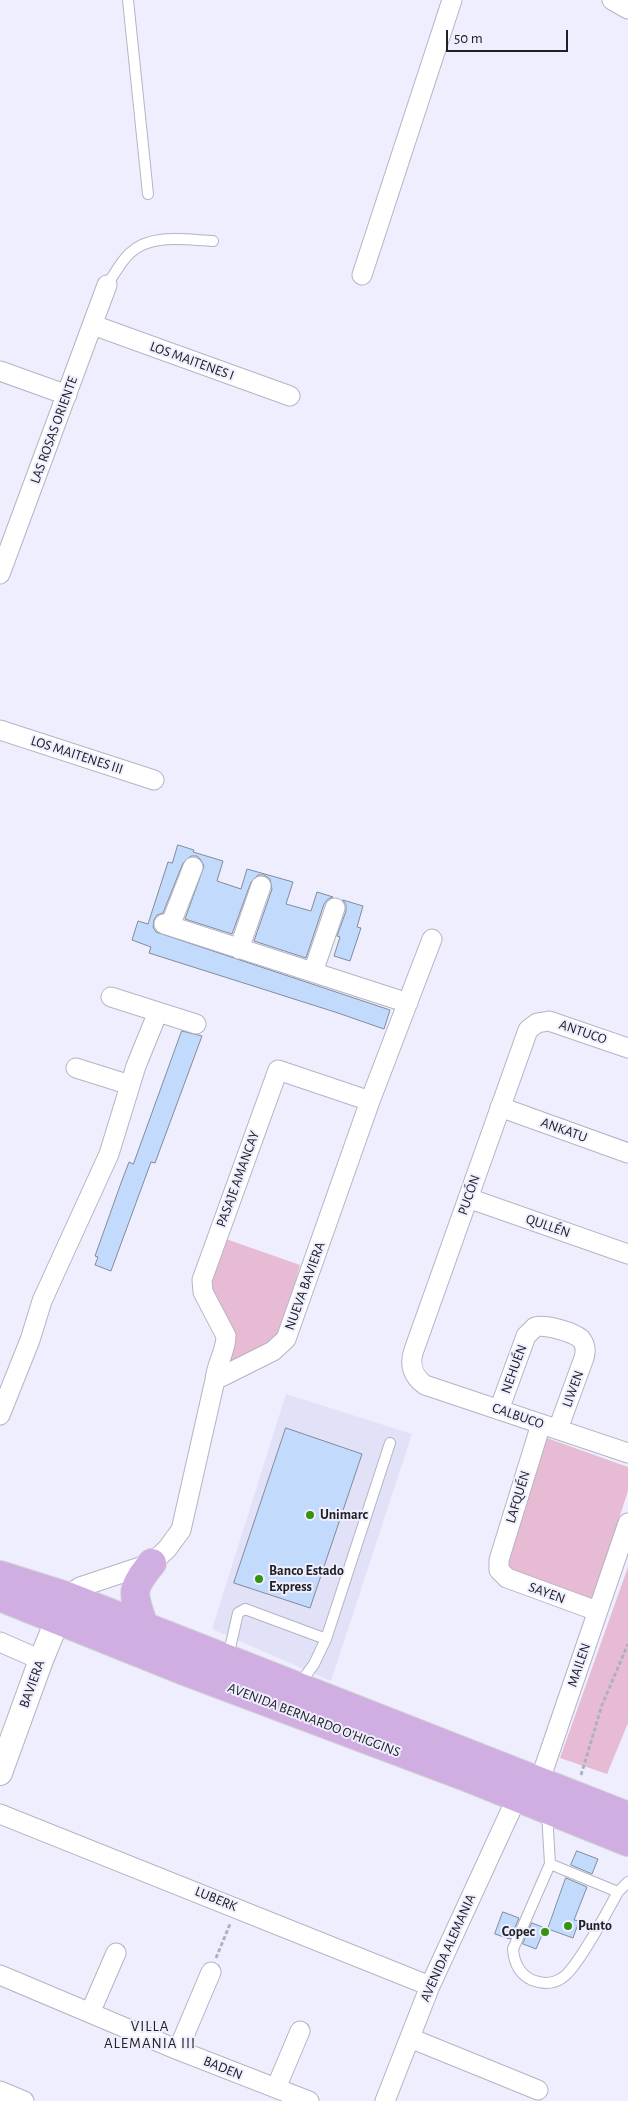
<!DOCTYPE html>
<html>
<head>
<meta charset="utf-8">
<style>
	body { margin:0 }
	#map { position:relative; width:628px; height:2101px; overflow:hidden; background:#eeeefe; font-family:"Alegreya Sans",sans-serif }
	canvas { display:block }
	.scale { position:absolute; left:446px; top:30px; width:122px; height:22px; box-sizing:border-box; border:2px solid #202026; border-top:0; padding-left:6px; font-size:15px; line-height:18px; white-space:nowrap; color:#202026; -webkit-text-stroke:4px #eeeefe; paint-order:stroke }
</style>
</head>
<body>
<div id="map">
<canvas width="628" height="2101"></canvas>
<div class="scale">50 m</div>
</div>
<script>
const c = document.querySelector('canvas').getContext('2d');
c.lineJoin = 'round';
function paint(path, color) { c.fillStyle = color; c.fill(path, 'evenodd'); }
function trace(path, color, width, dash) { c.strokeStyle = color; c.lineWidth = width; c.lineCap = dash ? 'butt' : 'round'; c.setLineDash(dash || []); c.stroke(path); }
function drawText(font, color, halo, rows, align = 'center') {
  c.font = font + ' "Alegreya Sans",sans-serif'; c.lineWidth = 4; c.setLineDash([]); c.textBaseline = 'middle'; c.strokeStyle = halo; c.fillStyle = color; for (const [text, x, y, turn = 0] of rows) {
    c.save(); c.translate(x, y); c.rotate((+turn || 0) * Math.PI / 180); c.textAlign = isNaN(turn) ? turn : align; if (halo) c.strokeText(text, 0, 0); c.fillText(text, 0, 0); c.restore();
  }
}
const built = new Path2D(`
	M286 1394 412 1434 331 1681 212 1629Z`);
const green = new Path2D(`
	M226 1239 300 1265 283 1327 270 1344 226 1364 209 1283Z
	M547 1438 628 1467V1491L592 1601 508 1571 506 1562Z
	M628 1567V1723L607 1774 560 1758Z`);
const building = new Path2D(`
	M178 845 194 850 193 852 223 861 217 881 241 889 247 869 293 882 286 904 311 911 317 892 333 897 328 899 324 904 306 958 254 941 272 889 270 879 264 875H258L251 882 232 934 185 919 204 866 201 860 197 856H191L183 863 163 913 157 915 154 920 153 927 156 932 390 1010 384 1029 335 1012 149 953 151 947 132 940 138 921 148 924 168 862 172 863Z
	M343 900 363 906 357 927 361 928 350 961 334 956 340 937 337 936 346 911V905Z
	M182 1031 202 1036 155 1163 151 1162 111 1271 95 1265 98 1257 95 1256 121 1183 129 1162 133 1164Z
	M286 1428 362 1454 310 1608 234 1583Z
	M577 1851 598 1859 592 1874 571 1865Z
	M566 1878 587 1887 574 1920 579 1921 573 1938 548 1929Z
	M503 1912 519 1918 510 1939 495 1934Z
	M532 1923 545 1928 536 1949 523 1944Z`);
const path = new Path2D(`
	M581 1775 602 1705 628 1644
	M216 1958 230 1924`);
const service = new Path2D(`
	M128 0 148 194
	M107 285C114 275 121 261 130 253 151 233 186 240 213 241
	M228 1657 238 1613 245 1609 326 1639
	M299 1685 314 1664 326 1639 390 1443
	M547 1812 550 1864 618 1892 628 1882
	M550 1864 513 1949C514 1962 519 1974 532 1980 542 1984 553 1984 562 1978 577 1969 608 1910 618 1892`);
const minor = new Path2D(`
	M612 0 628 9
	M362 275 452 0
	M93 325 290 396
	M0 371 67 395
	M0 574 107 285
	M0 730 154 780
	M164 924 408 1003
	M170 926 193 867
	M239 949 261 886
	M313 972 335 908
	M111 997 196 1024
	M628 1048 549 1021 537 1023 528 1030 414 1350C409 1364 412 1376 425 1385L628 1453
	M76 1068 130 1085
	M500 1107 628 1153
	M468 1198 628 1254
	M215 1380C216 1365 226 1351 226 1336L203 1292 202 1280 278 1070 370 1101
	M499 1410 526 1336 535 1327C545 1324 573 1332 581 1339 586 1345 586 1351 584 1358L558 1429
	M0 1415 30 1340 42 1301 109 1154 136 1066 158 1012
	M541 1424 499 1560V1570L507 1578 597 1611
	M67 1596 80 1587 152 1563 167 1549 181 1530 215 1380 273 1351 286 1339 370 1101 432 939
	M0 1642 41 1660
	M0 1814 430 1986
	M0 1975 178 2050 309 2101
	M90 2013 116 1953
	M410 2038 538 2090
	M178 2050 211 1972
	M276 2088 300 2031
	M0 2091 24 2101
	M385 2101 430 1986 517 1797 540 1780 628 1523`);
const tertiary = new Path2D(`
	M0 1773 41 1660 64 1604`);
const primary = new Path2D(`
	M0 1575 67 1596 628 1816
	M0 1597 187 1672 466 1777 628 1842
	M144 1626C133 1593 129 1591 152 1563`);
const markers = [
	[310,1515,5,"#35930d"],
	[259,1579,5,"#35930d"],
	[568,1926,5,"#35930d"],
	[545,1932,5,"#35930d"]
];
const streetNames = [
	["LOS MAITENES I",192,361,20],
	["LAS ROSAS ORIENTE",54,430,-70],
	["LOS MAITENES III",77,755,18],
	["ANTUCO",583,1032,19],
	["ANKATU",564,1130,20],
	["PASAJE AMANCAY",238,1179,-70],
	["PUCÓN",469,1195,-71],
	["QULLÉN",548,1226,19],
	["NUEVA BAVIERA",305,1286,-70],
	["NEHUÉN",514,1369,-70],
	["LIWEN",573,1389,-70],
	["CALBUCO",518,1416,19],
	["LAFQUÉN",518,1497,-73],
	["SAYEN",547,1593,20],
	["MAILEN",579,1665,-71],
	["BAVIERA",32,1684,-70],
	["AVENIDA BERNARDO O'HIGGINS",314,1720,21],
	["LUBERK",216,1899,22],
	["AVENIDA ALEMANIA",448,1948,-66],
	["BADEN",223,2068,22]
];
const poiNames = [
	["Unimarc",320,1515],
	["Banco Estado",269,1571],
	["Express",269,1587],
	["Punto",578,1926],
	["Copec",535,1932,"right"]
];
const neighbourhoodNames = [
	["VILLA",150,2026],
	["ALEMANIA III",150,2043]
];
paint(built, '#e1e1f8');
paint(green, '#e8bbd4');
paint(building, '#c2dbfd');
trace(building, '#828b98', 1);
trace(service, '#b4b4c3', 12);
trace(minor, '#b4b4c3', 21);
trace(tertiary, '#b4b4c3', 26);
trace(primary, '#d2d2d4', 30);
trace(path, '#b0b0bd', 3, [4, 2.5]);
trace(service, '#fff', 10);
trace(minor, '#fff', 19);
trace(tertiary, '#fff', 24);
trace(primary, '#d1aee2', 28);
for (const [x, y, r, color] of markers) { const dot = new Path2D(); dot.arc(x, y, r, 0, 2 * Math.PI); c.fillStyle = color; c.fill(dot); trace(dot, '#eeeefe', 2); }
drawText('14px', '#202026', '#eeeefe', streetNames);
drawText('bold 14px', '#202026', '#eeeefe', poiNames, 'left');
c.letterSpacing = '1px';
drawText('15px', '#202026', '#eeeefe', neighbourhoodNames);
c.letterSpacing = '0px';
</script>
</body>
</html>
